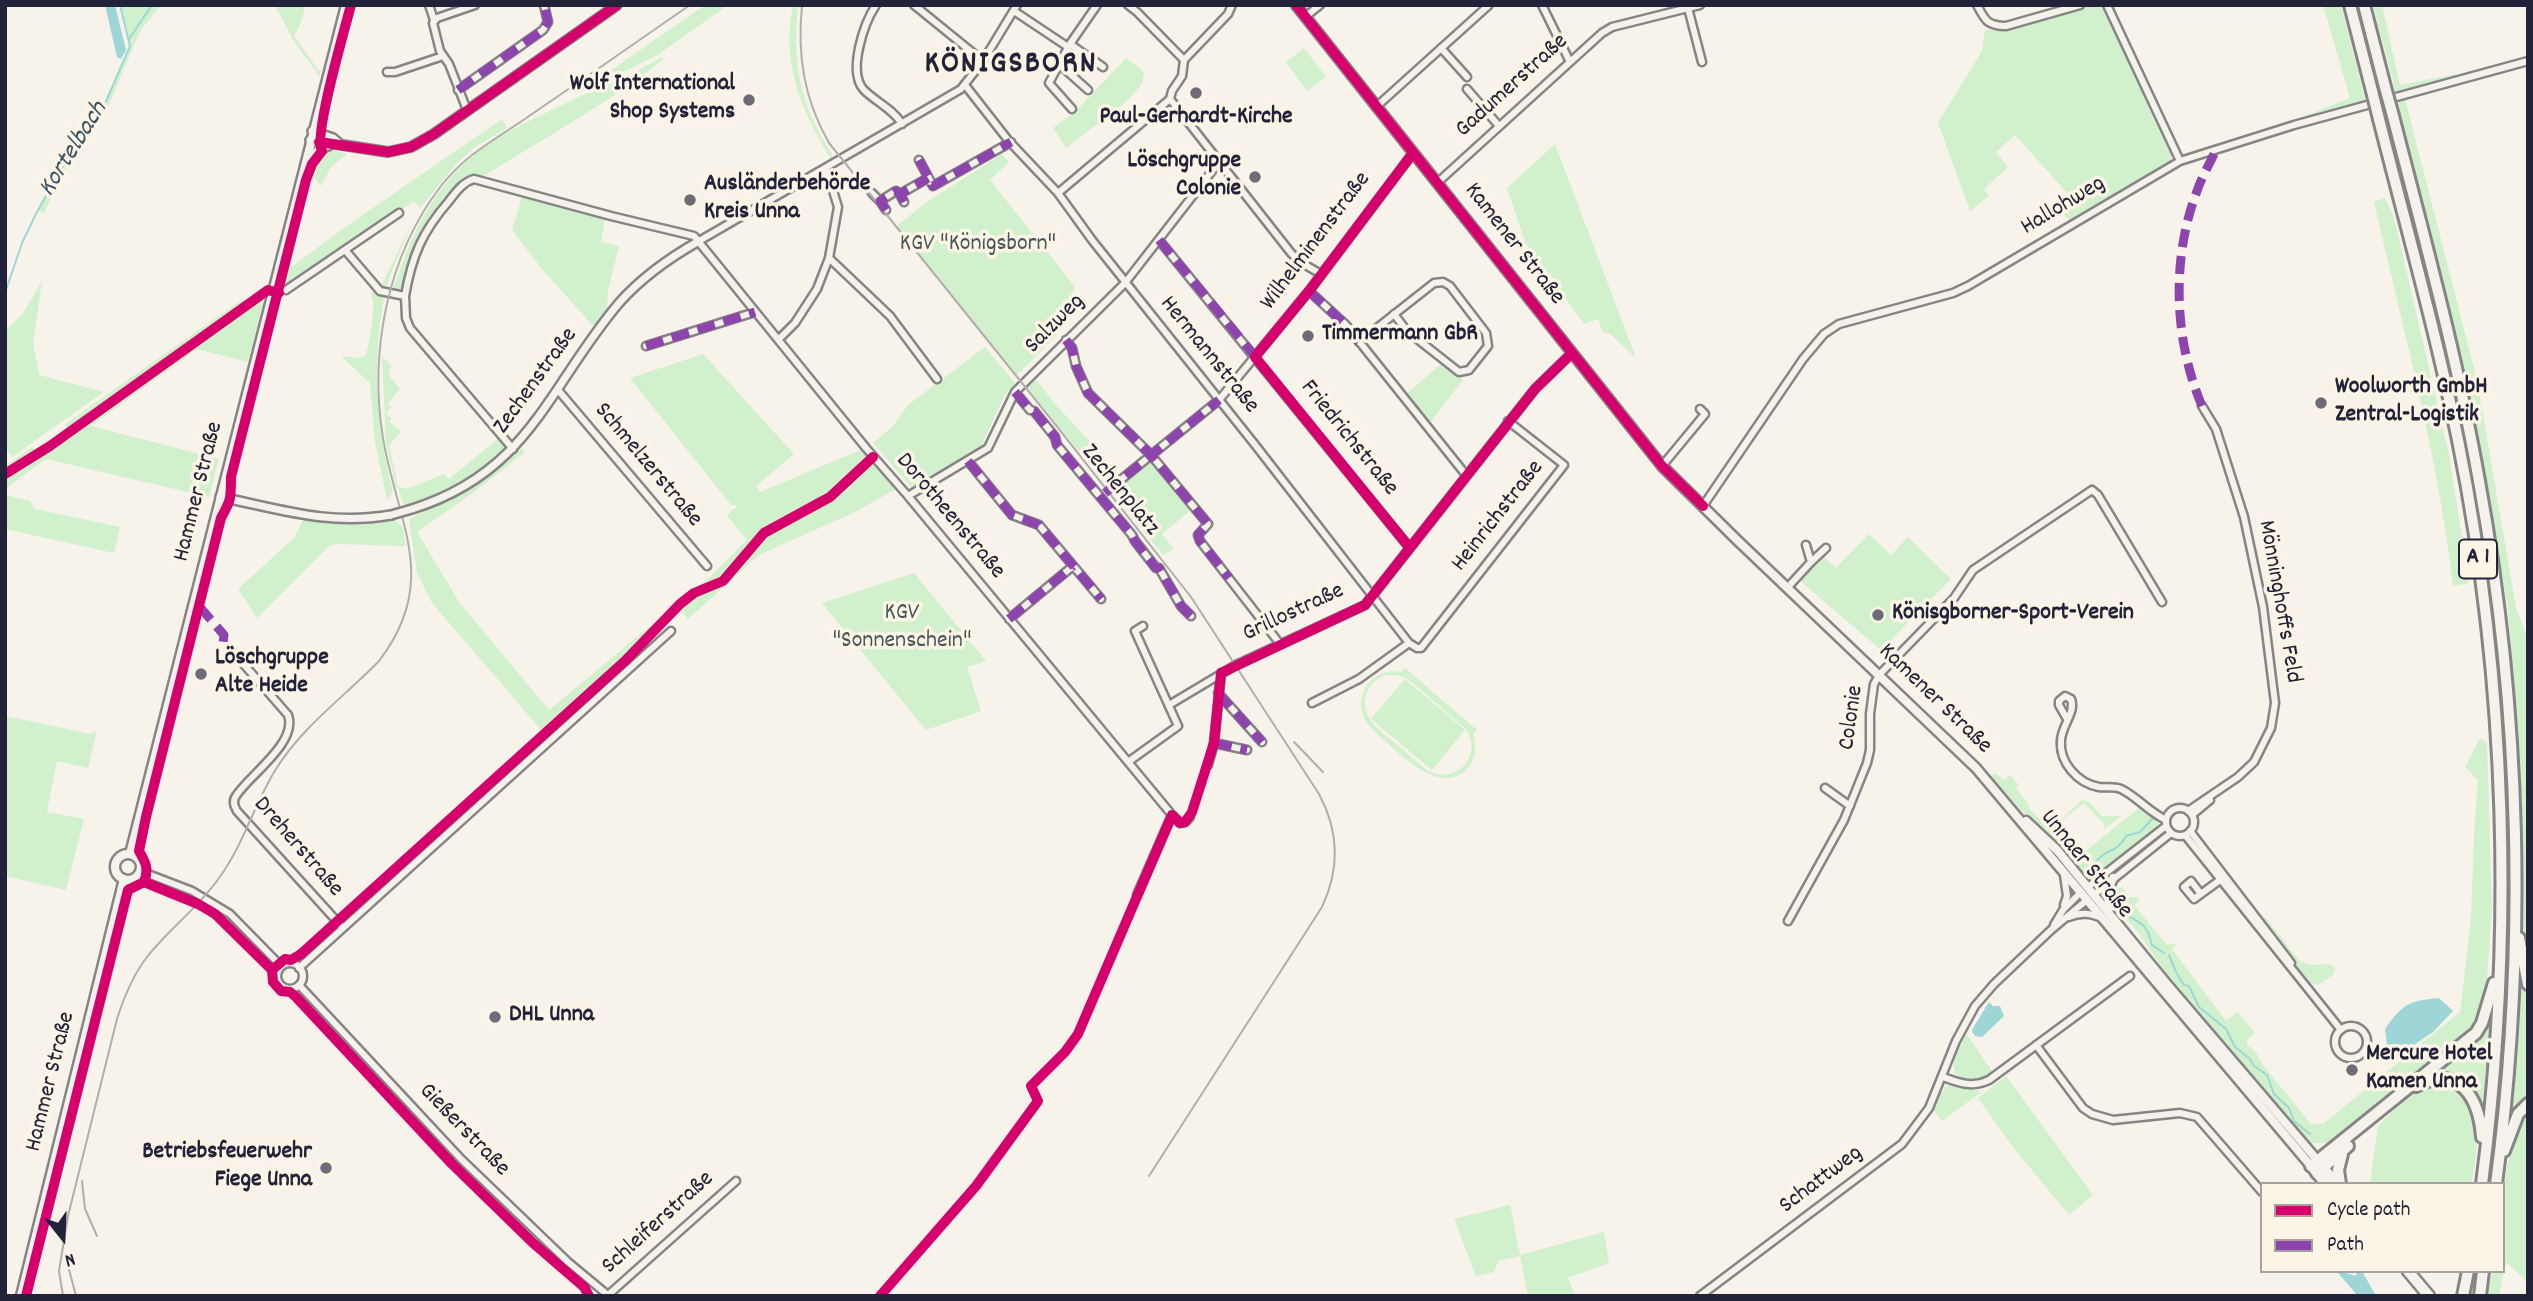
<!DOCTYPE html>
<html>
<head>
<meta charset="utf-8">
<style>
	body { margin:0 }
	#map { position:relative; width:2533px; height:1301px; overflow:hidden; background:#f7f3ea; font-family:Dekko,sans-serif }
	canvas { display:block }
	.frame { position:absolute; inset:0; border:7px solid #22223b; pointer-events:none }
	.legend { position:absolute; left:2260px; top:1182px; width:245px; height:91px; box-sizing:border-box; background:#fcf5e5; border:2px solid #a5a1a1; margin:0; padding:9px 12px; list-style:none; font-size:21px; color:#22223b }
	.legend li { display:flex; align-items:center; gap:14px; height:35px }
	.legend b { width:35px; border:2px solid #a5a1a1 }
	.north { position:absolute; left:28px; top:1203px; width:70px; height:70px; -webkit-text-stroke:5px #fcf5e5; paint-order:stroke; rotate:162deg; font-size:19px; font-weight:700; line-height:28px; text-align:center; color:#22223b }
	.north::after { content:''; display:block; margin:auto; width:24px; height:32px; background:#22223b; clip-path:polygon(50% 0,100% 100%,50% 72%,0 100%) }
</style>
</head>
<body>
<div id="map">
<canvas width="2533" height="1301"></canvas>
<div class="frame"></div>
<ul class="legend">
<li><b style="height:9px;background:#d6006c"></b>Cycle path</li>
<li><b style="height:9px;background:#8e44ad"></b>Path</li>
</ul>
<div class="north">N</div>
</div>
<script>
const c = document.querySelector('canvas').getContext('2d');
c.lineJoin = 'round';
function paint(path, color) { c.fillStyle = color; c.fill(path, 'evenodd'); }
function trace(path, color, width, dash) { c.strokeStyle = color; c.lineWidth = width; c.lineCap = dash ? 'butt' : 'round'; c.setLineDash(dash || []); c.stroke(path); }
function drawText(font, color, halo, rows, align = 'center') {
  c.font = font + ' Dekko,sans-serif'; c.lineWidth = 7; c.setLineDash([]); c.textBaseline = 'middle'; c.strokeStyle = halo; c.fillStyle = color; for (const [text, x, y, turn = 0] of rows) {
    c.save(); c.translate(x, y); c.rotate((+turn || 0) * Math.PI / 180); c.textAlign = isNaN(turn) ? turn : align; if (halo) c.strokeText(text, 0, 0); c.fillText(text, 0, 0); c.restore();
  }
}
const green = new Path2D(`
	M121 5H161L140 31 105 114 64 172 44 213 38 210 58 173 87 135 101 113 130 46Z
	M275 5H306L300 25 294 36 319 71 321 70 319 76 293 40Z
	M705 5H728L656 56 599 84V81L610 71Z
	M793 5H798C792 64 800 105 832 154L831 159C801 110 781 64 793 5Z
	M2091 5H2103L2106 9 2155 122 2172 151 2170 162 2070 221 2056 207 2069 195 2015 135 1996 152 2008 167 1984 189 1989 196 1970 211 1938 123 1982 51 1985 30H2007Z
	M2323 5H2341L2365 100 2295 120 2350 98Z
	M2373 5H2382L2400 85 2456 74 2457 77 2396 93Z
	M1304 48 1326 77 1307 91 1286 62Z
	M662 57 663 60C607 104 542 139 481 178L466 181 419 242 405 296 392 294C407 244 430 191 472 157 496 136 531 120 560 106 594 89 629 77 662 57Z
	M1126 58 1144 72 1142 84 1126 102 1066 148 1053 128 1075 112Z
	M2405 99 2477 380 2516 608 2528 640V969L2524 947 2522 801 2508 609 2468 383 2397 101Z
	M502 119 507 128 475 147 456 164 420 208 414 201 279 293 286 262 291 267 351 223Z
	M1555 144 1636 358 1609 333H1603L1598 319 1584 324 1525 242 1507 188Z
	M332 150 347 154 331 167 321 186 310 172 319 156Z
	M1002 154 1009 162 990 180 1075 287 1054 338 1017 375 897 226 924 204Z
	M522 197 605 219 601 242 619 246 608 291 607 310 594 327 542 269 512 230Z
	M2385 198 2394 217 2449 455 2469 583 2453 586C2438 455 2403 329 2374 202Z
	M412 223C403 246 391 269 385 294 371 359 377 428 393 492L387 500 375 442 370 383 341 356 360 358 366 355C369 342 377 305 371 296L374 286 382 284Z
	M42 281 33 343 39 375 104 392 12 457 5 448V331L22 315Z
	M265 294 248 362 197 349 91 426 219 459 209 497 46 459 5 489V466L32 447 38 454 54 445 70 431 65 424 243 299 250 305Z
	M985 347 1015 383 1004 396 982 445 963 460 913 489 873 443 893 426 908 405Z
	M703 354 794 454 756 486 760 492 863 449 896 489 853 513 759 555 688 619 676 605 710 577 747 540 727 516 738 505H731L630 378Z
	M382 356 391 366 389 376 400 389 388 404 392 407 386 414 392 418 389 422 401 431 389 446 398 486 406 489 444 474 449 479 499 438 507 445V451L461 485 407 506 403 503 398 487 396 488 386 442Z
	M1441 364 1463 380 1429 424 1405 395Z
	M1036 379 1054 403 1108 461 1112 469 1119 477 1108 487 1027 387Z
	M522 448 525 452 477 490 417 532 459 602 549 710 650 626 653 629 543 732 432 603 417 573 409 519 473 488Z
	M1149 459 1153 460 1192 509 1162 534 1174 549 1163 555 1110 491Z
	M5 495 30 501 35 509 120 527 114 553 5 529Z
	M391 515 403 528 406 546 336 544 329 546 257 618 238 589 294 538 305 516Z
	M1869 534 1891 555 1908 537 1951 579 1881 650 1800 581 1823 556 1836 568Z
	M914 573 986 661 967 667 981 711 926 730 822 603Z
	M1405 668 1477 730 1473 734C1477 747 1476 760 1466 770 1436 798 1391 745 1369 726 1349 699 1370 666 1402 672ZM1386 675H1397L1408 679 1466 729C1472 739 1474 749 1468 760 1462 771 1448 777 1436 774 1423 770 1411 756 1401 748 1385 734 1357 718 1367 693 1370 684 1377 679 1386 675Z
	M1405 679 1465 730 1432 770 1371 719Z
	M5 716 91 734 97 731 88 768 57 761 47 812 84 819 66 890 5 876Z
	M2480 738 2487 742 2492 909 2485 1006 2473 1027 2444 1054 2331 1143H2306L2179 993 2138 932 2116 909 2111 896 2113 890 2122 887 2128 897H2138L2139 900 2134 905 2167 945 2171 943 2173 945 2178 943 2172 949 2226 1021 2238 1012 2255 1033 2247 1040V1045L2255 1051 2263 1065 2311 1124H2323L2460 1012 2471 919 2474 834 2478 780 2465 767Z
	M1995 773 2004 780 2010 775 2019 785 2016 788 2029 805 2028 808 2047 826 2055 825 2082 800 2089 802 2102 816H2122L2104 829V824L2084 803 2058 823 2056 829 2078 857 2139 808 2158 818V831L2092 880 2081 873 2041 827 2021 810 1991 776Z
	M2265 917 2300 961 2312 965 2330 964 2335 969 2333 975 2318 985 2310 982 2260 920Z
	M2521 979 2528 992V1102L2512 1118Z
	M2487 1018H2490L2482 1109 2470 1089 2425 1078Z
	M1966 1033 1993 1073C1981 1081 1966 1082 1954 1073V1061Z
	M2006 1076 2093 1195 2069 1215 2012 1146 1978 1098Z
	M2446 1084C2452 1086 2461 1089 2465 1094 2486 1116 2475 1156 2472 1184H2370L2378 1126 2407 1097 2426 1085Z
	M1951 1085 1967 1090H1978L1980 1093 1942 1121 1934 1111V1105L1945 1087Z
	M2528 1115V1283L2506 1262 2499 1296H2488L2492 1271H2503C2503 1225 2498 1154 2528 1115Z
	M1510 1205 1520 1255 1604 1232 1609 1263 1568 1278 1575 1296H1528L1520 1256 1498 1261 1494 1272 1476 1276 1454 1219Z`);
const water = new Path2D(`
	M105 5H115L126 50 121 59 117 57Z
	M2439 998 2453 1011 2433 1032 2396 1057 2388 1055 2385 1029C2403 1004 2408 1001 2439 998Z
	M1989 1002 1993 1006H2000L2004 1016 1982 1037 1975 1036 1972 1032 1973 1028Z
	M2340 1271 2356 1276 2357 1271H2362L2376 1296H2358L2338 1273Z`);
const stream = new Path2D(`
	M129 39 152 5
	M5 293 22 243 35 216 58 173 87 135 101 113 130 46 120 5
	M2097 871 2095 863C2106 847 2116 855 2126 836L2140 832 2154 817
	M2114 896 2122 901 2129 916 2143 925 2148 932 2152 945 2164 953
	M2169 955 2176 972
	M2177 974 2184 985 2189 986 2199 1007 2226 1029 2235 1047 2249 1058 2254 1066 2267 1075 2274 1094 2289 1108 2294 1121 2310 1134`);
const minor = new Path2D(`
	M429 5 434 20
	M876 5C864 23 847 72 864 90 876 102 893 109 902 124
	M914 5 983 61
	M1128 5 1137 12 1184 60
	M1542 5 1570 62
	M1977 5C1985 20 1987 26 2006 26L2080 5
	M2107 5 2180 161
	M1688 8 1702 62
	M1014 11 1068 47
	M1305 17 1320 5
	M1070 44 1103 67
	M1441 48 1467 77
	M1059 64 1088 90
	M387 72H395L443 56
	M965 85 1008 140 1058 193 1092 240 1256 446 1409 643 1417 648H1421L1564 465 1508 421
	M1467 89 1499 126
	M458 90 543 30 548 22 544 5
	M1170 99 1291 253 1300 262 1321 274
	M1376 107 1489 5
	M1072 109 1049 83 1070 44 1097 5
	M467 110 449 64 440 51 433 23 437 18 475 5
	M919 160 933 186 1011 142
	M1437 183 1602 33 1612 27 1700 5
	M872 193 880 201
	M1058 193 1170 99 1172 91 1182 76 1184 60 1228 14 1232 5
	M904 202 900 194 928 178
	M886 210 880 201 896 191 900 194
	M1159 240 1409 547
	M699 241 961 89 983 61 1017 5
	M345 250 380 291 405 296C412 256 422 232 449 201 456 192 463 182 474 179L611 216 694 236 866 448 908 496 1172 815 1180 823 1185 822 1190 817
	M829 258 890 316 937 379
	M286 290 399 213
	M1309 291 1346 325 1466 475
	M405 296 406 318 410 328 513 449
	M779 339 795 323 817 289 829 258 838 207 826 168
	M1066 340 1072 348 1076 366 1088 393 1151 455 1208 524 1198 535 1200 541 1280 644
	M1359 342 1434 283 1443 282 1450 286 1486 333 1488 346 1469 370 1459 372 1407 331 1394 314
	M646 346 755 312
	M558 390 707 566
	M1015 392 1030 410 1034 411 1055 437 1057 445 1132 535 1135 541 1156 568H1159L1181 606 1191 616
	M968 461 1012 515 1039 525 1101 599
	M1662 466 1705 414 1700 409
	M1118 482 1219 400 1309 291 1413 153
	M908 496 988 448 1015 392 1125 283 1219 162
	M1703 506 1803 359 1824 334 1839 324 1953 293 1968 286 2180 161 2294 125 2528 61
	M1811 562 1826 548
	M1788 587 1811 562 1806 545
	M1009 619 1073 566
	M240 660 288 715C298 743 249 775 236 796 232 801 234 806 237 811L343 928
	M1218 693 1262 742
	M1312 703 1359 679 1409 643
	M1169 705 1236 665 1365 605 1535 389 1572 353
	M2067 719 2059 705V701L2065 696 2071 699C2076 712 2062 725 2061 740 2059 762 2077 783 2099 787 2106 788 2114 786 2121 789 2136 796 2149 812 2166 820
	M1214 743 1247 750
	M1128 762 1178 726 1135 631 1143 626
	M1208 765 1214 743 1221 673
	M1825 788 1850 806
	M2166 822a14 14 0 1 1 28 0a14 14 0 1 1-28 0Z
	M2188 811 2238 777 2254 762 2271 728 2275 703 2263 607 2244 517 2216 429 2202 406
	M2192 815 2210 800
	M2190 831 2291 963
	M2185 835 2341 1030
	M140 871 192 891 230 914 281 966
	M2064 875 2067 896 2064 905
	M2088 887 2166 826
	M2095 894 2171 833
	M2201 894 2191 881 2184 887 2194 899 2220 880 2221 878
	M1137 895 1172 815
	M2069 917C2081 912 2090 913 2102 918
	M1788 921 1844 820 1867 763 1870 750V714L1874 684 1880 674 1954 598 1973 570 2092 490 2098 495 2162 602
	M2054 925 2063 910 2081 892
	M277 976a13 13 0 1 1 26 0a13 13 0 1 1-26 0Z
	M299 968 671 631
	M299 985 461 1159 568 1262 609 1296
	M2335 1042a16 16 0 1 1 32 0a16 16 0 1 1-32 0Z
	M2036 1045 2083 1108 2092 1114 2113 1120 2180 1113 2197 1117 2262 1192
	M1943 1077C1959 1083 1972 1088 1989 1080L2130 976
	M607 1296 736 1181
	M1700 1296 1902 1144 1929 1108 1956 1041 1975 1006 1994 984 2051 930 2087 900`);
const tertiary = new Path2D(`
	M312 131 333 138 340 144
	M310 140 388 152 411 147 434 134 617 5
	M306 162 317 151 330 145
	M220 497C280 509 328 526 391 515
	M412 509C530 472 548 387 619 303 642 277 669 258 699 241`);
const secondary = new Path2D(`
	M1296 5 1662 466 1737 540 1976 768 2311 1166
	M2026 821 2057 850 2166 983 2318 1161
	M130 854 346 5
	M115 867a13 13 0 1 1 26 0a13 13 0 1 1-26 0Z
	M2109 909 2108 890 2113 878
	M21 1296 124 879`);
const primary = new Path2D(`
	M2318 1161 2336 1184
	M2314 1169 2326 1184
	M2408 1271 2429 1296`);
const motorway = new Path2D(`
	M2350 5 2372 91
	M2364 5 2385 87
	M2393 116C2424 237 2457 357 2479 481 2521 711 2527 951 2496 1184
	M2379 119C2406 226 2436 332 2458 440 2507 684 2514 937 2482 1184
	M2519 938 2528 984
	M2416 1086C2460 1063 2479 1099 2482 1137
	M2504 1151 2518 1114 2528 1104
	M2311 1166 2476 1033 2482 1023 2494 983
	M2317 1173 2348 1146
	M2340 1184 2338 1170 2342 1154
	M2463 1296 2468 1271
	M2480 1296 2483 1271`);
const rail = new Path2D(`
	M802 5C797 56 804 99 829 143L1059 429 1191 597 1319 794C1339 831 1340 869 1322 907L1149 1176
	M1294 742 1323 772
	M82 1181 85 1209 97 1236
	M67 1262 76 1296
	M63 1296 59 1271 68 1216 117 1019C124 997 133 975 147 957 169 929 199 907 219 878 244 844 254 804 276 769 303 726 344 697 379 661 441 580 397 523 383 438 369 352 387 256 441 186 469 151 497 139 532 114 585 78 637 42 690 5`);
const tertiaryBridge = new Path2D(`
	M391 515 412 509`);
const motorwayBridge = new Path2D(`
	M2385 87 2393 116
	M2372 91 2379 119`);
const quiet = new Path2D(`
	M458 90 543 30 548 22 544 5
	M919 160 933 186 1011 142
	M904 202 900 194 928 178
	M886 210 880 201 896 191 900 194
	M1159 240 1259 361
	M1309 291 1346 325 1359 342
	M1066 340 1072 348 1076 366 1088 393 1151 455 1208 524 1198 535 1200 541 1229 578
	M646 346 755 312
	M1015 392 1030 410 1034 411 1055 437 1057 445 1132 535 1135 541 1156 568H1159L1181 606 1191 616
	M2202 406C2174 340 2171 259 2197 191 2202 176 2211 162 2217 147
	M968 461 1012 515 1039 525 1101 599
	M1105 493 1219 400
	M199 606 224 635 223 644 240 660
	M1009 619 1073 566
	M1218 693 1262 742
	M1214 743 1247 750`);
const cycleway = new Path2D(`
	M1296 5 1662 466 1703 506
	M319 142 388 152 411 147 434 134 617 5
	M5 474 50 446 268 290 279 293
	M1409 547 1255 357 1309 291 1413 153
	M144 882 198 904 215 914 272 970 273 982 281 991 290 992 296 997 452 1164 533 1243 584 1287 589 1296
	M272 970 285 959 291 960 301 954 625 661 680 604 694 593 723 581 764 533 830 497 873 457
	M26 1296 128 890 144 882C149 869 146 863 139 851L146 817 221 518C231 500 231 499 231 477L306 180 312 164 322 151C313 137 345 28 351 5
	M880 1296 976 1186 1038 1101 1031 1086 1065 1052 1078 1034 1172 815 1180 823 1185 822 1192 812 1214 743 1221 673 1365 605 1535 389 1572 353`);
const markers = [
	[1196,93,7,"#6d6b78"],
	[749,100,7,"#6d6b78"],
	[1255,177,7,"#6d6b78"],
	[690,200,7,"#6d6b78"],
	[1308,336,7,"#6d6b78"],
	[2321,403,7,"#6d6b78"],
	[1878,615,7,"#6d6b78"],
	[201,674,7,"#6d6b78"],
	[495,1017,7,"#6d6b78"],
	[2352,1070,7,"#6d6b78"],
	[326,1168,7,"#6d6b78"]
];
const shields = [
	[2478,559,38]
];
const shieldNames = [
	["A 1",2478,559]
];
const poiNames = [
	["Wolf International",735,86,"right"],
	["Shop Systems",735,114,"right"],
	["Paul-Gerhardt-Kirche",1196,119,"center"],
	["Löschgruppe",1241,163,"right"],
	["Colonie",1241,191,"right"],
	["Ausländerbehörde",704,186],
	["Kreis Unna",704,214],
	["Timmermann GbR",1322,336],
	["Woolworth GmbH",2335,389],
	["Zentral-Logistik",2335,417],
	["Könisgborner-Sport-Verein",1892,615],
	["Löschgruppe",215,660],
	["Alte Heide",215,688],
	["DHL Unna",509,1017],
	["Mercure Hotel",2366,1056],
	["Kamen Unna",2366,1084],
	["Betriebsfeuerwehr",312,1154,"right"],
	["Fiege Unna",312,1182,"right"]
];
const streetNames = [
	["Gadumerstraße",1513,87,-42],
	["Hallohweg",2064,207,-31],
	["Wilhelminenstraße",1317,242,-53],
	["Kamener Straße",1513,245,52],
	["Salzweg",1056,325,-45],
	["Hermannstraße",1208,356,51],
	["Zechenstraße",537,382,-54],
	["Friedrichstraße",1348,439,51],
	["Schmelzerstraße",647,466,50],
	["Zechenplatz",1119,491,51],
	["Hammer Straße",200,492,-76],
	["Dorotheenstraße",949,517,50],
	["Heinrichstraße",1499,517,-52],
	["Mönninghoffs Feld",2278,602,80],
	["Grillostraße",1294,614,-25],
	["Kamener Straße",1934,700,44],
	["Colonie",1853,718,-82],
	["Dreherstraße",297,848,49],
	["Unnaer Straße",2085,865,51],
	["Hammer Straße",52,1082,-76],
	["Gießerstraße",463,1131,46],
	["Schattweg",1822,1181,-37],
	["Schleiferstraße",659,1224,-42]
];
const parkNames = [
	["KGV \"Königsborn\"",978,246],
	["KGV",902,615],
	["\"Sonnenschein\"",902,643]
];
const waterNames = [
	["Kortelbach",75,150,-58]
];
const districtNames = [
	["KÖNIGSBORN",1011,67]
];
paint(green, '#d1f0cc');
paint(water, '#9ed6d8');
trace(stream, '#9ed6d8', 2);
trace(minor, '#868485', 11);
trace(tertiary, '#868485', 12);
trace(secondary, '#868485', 13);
trace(primary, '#868485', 15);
trace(motorway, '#868485', 16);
trace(minor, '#f5f2ec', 6);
trace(tertiary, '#f5f2ec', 7);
trace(secondary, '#f5f2ec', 8);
trace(primary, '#f5f2ec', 10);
trace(motorway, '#f5f2ec', 10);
trace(rail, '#b0aead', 2);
trace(tertiaryBridge, '#868485', 12, []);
trace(motorwayBridge, '#868485', 16, []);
trace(tertiaryBridge, '#f5f2ec', 7);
trace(motorwayBridge, '#f5f2ec', 10);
trace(quiet, '#8e44ad', 9, [18, 9]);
trace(cycleway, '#d6006c', 10);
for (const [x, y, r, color] of markers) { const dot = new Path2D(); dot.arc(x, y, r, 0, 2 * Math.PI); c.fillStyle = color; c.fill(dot); trace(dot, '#fcf5e5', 2.5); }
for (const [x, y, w] of shields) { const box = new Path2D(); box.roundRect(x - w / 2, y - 19.5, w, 39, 5); c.fillStyle = '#fcf5e5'; c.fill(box); trace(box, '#22223b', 2); }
drawText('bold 23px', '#22223b', null, shieldNames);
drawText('bold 24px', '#22223b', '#fcf5e5', poiNames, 'left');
drawText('24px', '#22223b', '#fcf5e5', streetNames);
drawText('24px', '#465559', '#fcf5e5', parkNames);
drawText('italic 26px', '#3c5468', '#fcf5e5', waterNames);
c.letterSpacing = '2px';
drawText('bold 32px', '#22223b', '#fcf5e5', districtNames);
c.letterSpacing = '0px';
</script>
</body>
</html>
